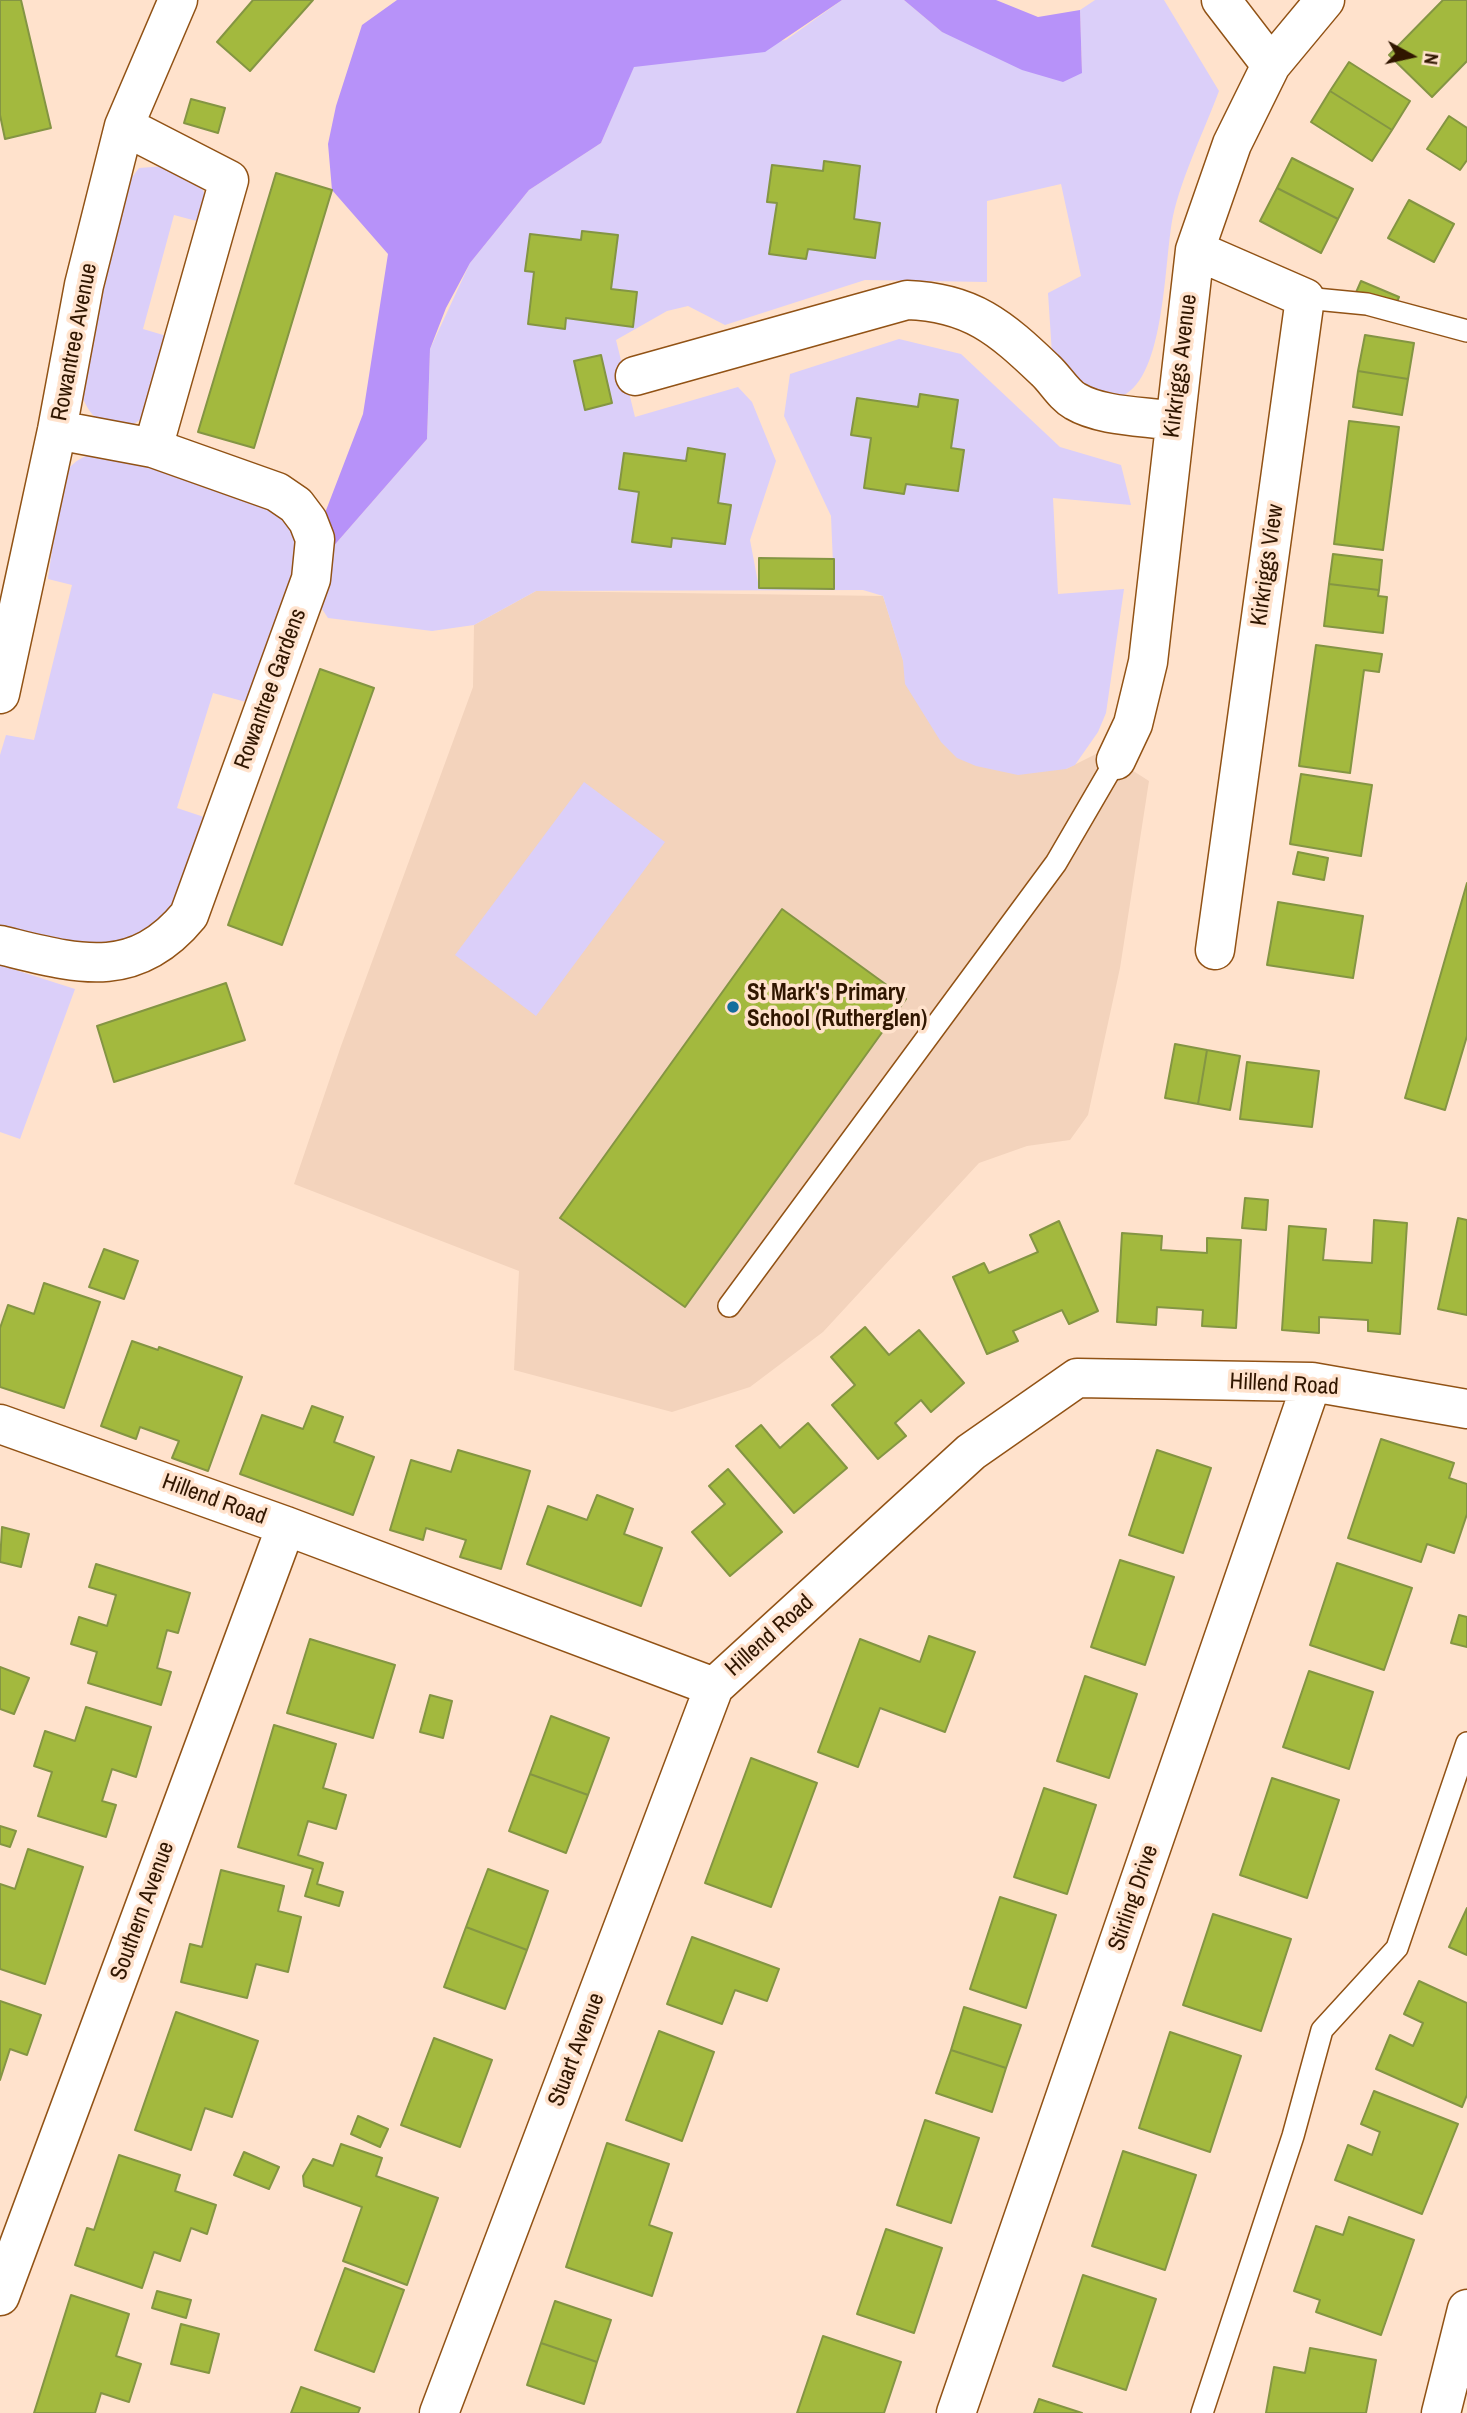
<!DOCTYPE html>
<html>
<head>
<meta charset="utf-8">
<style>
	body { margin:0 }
	#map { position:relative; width:1467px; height:2413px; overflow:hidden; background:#ffe2cc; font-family:"Archivo Narrow",sans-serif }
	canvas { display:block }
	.north { position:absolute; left:1376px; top:21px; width:70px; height:70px; -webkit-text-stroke:5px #ffe2cc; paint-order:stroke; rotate:98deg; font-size:19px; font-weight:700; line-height:28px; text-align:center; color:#301600 }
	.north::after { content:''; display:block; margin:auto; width:24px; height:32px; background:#301600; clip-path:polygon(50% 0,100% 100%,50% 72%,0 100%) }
</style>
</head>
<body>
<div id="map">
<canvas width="1467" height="2413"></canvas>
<div class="north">N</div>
</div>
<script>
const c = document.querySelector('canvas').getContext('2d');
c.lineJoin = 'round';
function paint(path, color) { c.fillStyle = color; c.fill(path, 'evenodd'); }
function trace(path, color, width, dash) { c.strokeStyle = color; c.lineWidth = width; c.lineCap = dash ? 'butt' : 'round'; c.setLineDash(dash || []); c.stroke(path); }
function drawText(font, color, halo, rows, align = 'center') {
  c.font = font + ' "Archivo Narrow",sans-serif'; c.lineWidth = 7; c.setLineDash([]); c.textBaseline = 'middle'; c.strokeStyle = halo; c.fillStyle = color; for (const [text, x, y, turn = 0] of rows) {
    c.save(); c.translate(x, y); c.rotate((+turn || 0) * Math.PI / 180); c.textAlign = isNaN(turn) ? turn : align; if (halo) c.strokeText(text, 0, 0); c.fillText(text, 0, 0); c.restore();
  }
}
const built = new Path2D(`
	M536 591 883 596 916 701 1066 769 1102 751 1149 781 1120 968 1088 1115 1070 1140 1027 1146 979 1163 823 1332 750 1387 672 1412 514 1370 519 1271 294 1184 341 1046 473 687 474 625Z`);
const green = new Path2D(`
	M842 0H904L942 32 1082 72 1080 10 1095 0H1164L1219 91C1204 131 1182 176 1173 216 1164 258 1166 377 1122 396 1099 406 1069 368 1052 354L1048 293 1081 276 1061 184 987 201V282L865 280 725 325 688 306 667 311 616 340 635 417 738 387 752 402 776 461 750 540 759 588H834L831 516 784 416 790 374 899 339 961 354 1060 447 1121 465 1131 505 1053 498 1058 594 1124 589 1106 713 1098 732 1075 765 1066 769 1018 775 976 766 957 758 941 742 905 684 903 661 883 596 863 590 536 591 474 625 432 631 328 618 316 600 324 557 427 439 430 349 470 263 529 190 601 143 634 66 786 40Z
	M166 166C197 180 212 185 204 223L174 215 143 329 170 337C161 367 157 434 115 426 95 423 88 411 81 394L124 188 139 168Z
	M98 453 261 501 278 508 296 534 300 563 246 702 213 693 177 808 207 818 171 918 105 950 0 930V755L6 735 34 740 72 585 48 579C52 557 59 481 70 467 79 458 86 455 98 453Z
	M584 782 665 842 536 1016 455 955Z
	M0 965 75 989 20 1139 0 1132Z`);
const forest = new Path2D(`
	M397 0H842L765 52 634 67 601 143 529 190 470 263 446 308 430 349 427 439 324 557 315 539 363 414 388 254 332 190 328 144 336 106 362 25Z
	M904 0H996L1038 17 1080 10 1082 73 1063 82 1022 70 942 32Z`);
const building = new Path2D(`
	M0 0H21L51 128 5 139 0 115Z
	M253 0H313L250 71 217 42Z
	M1443 0H1467V61L1432 97 1389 55Z
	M1349 62 1410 101 1392 130 1330 91Z
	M1330 91 1392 130 1372 161 1311 122Z
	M191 99 225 108 218 133 184 123Z
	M1449 116 1467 128V160L1460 170 1427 149Z
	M1292 158 1353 189 1338 219 1277 188Z
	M824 161 860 166 854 219 880 223 875 258 808 249 806 259 769 254 777 203 767 202 772 165 823 171Z
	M276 173 332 190 254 448 198 432Z
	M1277 188 1338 219 1321 253 1260 221Z
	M1409 200 1454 224 1434 262 1388 238Z
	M582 231 618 235 611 289 637 292 633 327 566 318 565 329 528 324 534 272 525 271 530 234 581 240Z
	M1361 281 1399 297 1389 321 1351 304Z
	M1365 335 1414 343 1408 379 1358 371Z
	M601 355 612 403 585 410 574 361Z
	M1358 371 1408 379 1402 415 1353 407Z
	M920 394 958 400 951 448 964 450 958 491 906 484 904 494 864 488 871 438 851 435 857 398 918 407Z
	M1349 421 1399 427 1383 550 1334 544Z
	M688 448 725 454 718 503 731 505 725 544 672 538 671 547 632 542 639 492 619 489 624 453 686 461Z
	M1333 554 1382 560 1379 590 1329 584Z
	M759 558 834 559V589L759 588Z
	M1329 584 1379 590 1378 596 1387 597 1383 633 1324 626Z
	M1316 645 1382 654 1379 672 1364 670 1350 773 1299 766Z
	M320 669 374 688 282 945 228 925Z
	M1301 774 1372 785 1361 856 1290 844Z
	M1298 852 1328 858 1324 880 1293 874Z
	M1467 883V1036L1445 1110 1405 1098Z
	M1278 902 1363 916 1353 978 1267 965Z
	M782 909 906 999 685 1307 560 1218Z
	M226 983 245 1040 114 1082 97 1026Z
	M1175 1044 1207 1050 1198 1104 1165 1098Z
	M1207 1050 1240 1056 1230 1110 1198 1104Z
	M1247 1062 1319 1071 1312 1127 1240 1119Z
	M1245 1198 1268 1200 1266 1230 1242 1228Z
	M1458 1218 1467 1220V1315L1438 1309Z
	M1374 1220 1407 1223 1400 1334 1368 1331V1320L1319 1317V1333L1282 1330 1289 1226 1326 1229 1323 1260 1372 1263Z
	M1059 1221 1098 1311 1069 1324 1062 1310 1013 1331 1018 1341 987 1354 953 1277 984 1263 989 1273 1038 1252 1030 1235Z
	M1122 1233 1162 1236 1161 1250 1207 1253V1238L1241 1240 1236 1328 1202 1326 1203 1310 1157 1307 1156 1325 1117 1322Z
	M104 1249 138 1261 124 1299 89 1287Z
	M44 1283 100 1302 64 1408 0 1387V1328L8 1305 34 1314Z
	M865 1327 889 1355 919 1330 964 1383 931 1412 921 1400 895 1423 906 1436 878 1459 832 1405 855 1385 831 1357Z
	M132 1341 158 1350 159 1347 242 1377 208 1471 172 1458 179 1441 140 1427 136 1439 101 1426Z
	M312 1406 343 1417 334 1442 374 1457 353 1515 240 1474 262 1415 303 1429Z
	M808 1423 847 1468 794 1513 736 1446 761 1425 780 1448Z
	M1381 1439 1454 1463 1449 1478 1467 1484V1514L1454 1553 1427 1544 1421 1562 1348 1538Z
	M458 1450 530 1471 501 1569 460 1557 466 1540 426 1528 423 1540 390 1530 411 1460 451 1472Z
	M1157 1450 1211 1468 1183 1553 1129 1535Z
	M728 1469 782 1532 730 1576 692 1532 725 1504 709 1486Z
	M597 1495 633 1509 624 1534 662 1548 641 1606 527 1564 548 1506 587 1520Z
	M2 1527 29 1534 21 1567 0 1562Z
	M1120 1560 1174 1577 1145 1665 1091 1647Z
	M1337 1563 1412 1588 1384 1670 1310 1645Z
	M96 1564 190 1593 178 1633 167 1630 157 1668 171 1672 161 1705 88 1683 97 1652 71 1644 79 1617 107 1626 116 1595 89 1587Z
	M1459 1615 1467 1617V1647L1451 1643Z
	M929 1636 975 1652 945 1732 880 1708 858 1767 818 1752 860 1639 920 1662Z
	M310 1639 395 1665 373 1738 287 1713Z
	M0 1667 29 1678 14 1714 0 1709Z
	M1309 1671 1373 1692 1349 1769 1283 1747Z
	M1085 1676 1137 1694 1109 1778 1057 1761Z
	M430 1695 452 1701 443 1738 420 1732Z
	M86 1707 151 1727 136 1777 112 1769 102 1801 116 1805 106 1837 38 1816 52 1772 34 1766 45 1731 75 1741Z
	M551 1716 609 1738 588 1795 530 1774Z
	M274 1725 336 1744 323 1788 346 1795 336 1829 308 1821 298 1855 323 1863 317 1884 343 1892 339 1906 305 1896 313 1869 238 1847Z
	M751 1758 817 1783 771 1907 705 1883Z
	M530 1774 588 1795 566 1853 509 1831Z
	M1272 1778 1339 1800 1307 1898 1240 1875Z
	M1044 1788 1096 1805 1067 1894 1014 1877Z
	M0 1826 16 1831 10 1847 0 1844Z
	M28 1849 83 1867 45 1984 0 1969V1884L15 1889Z
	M488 1869 548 1891 527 1950 466 1927Z
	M221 1870 284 1886 278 1911 301 1917 288 1972 256 1964 247 1998 181 1982 190 1944 202 1947Z
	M1000 1897 1056 1915 1026 2008 970 1989Z
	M1467 1908V1955L1449 1947Z
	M1213 1914 1291 1939 1261 2031 1183 2005Z
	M466 1927 527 1950 505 2009 444 1987Z
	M692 1937 779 1969 767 2001 735 1990 722 2024 667 2004Z
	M1419 1981 1467 2003V2095L1462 2107 1376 2069 1390 2035 1413 2046 1423 2023 1404 2014Z
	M0 2001 41 2015 27 2055 10 2049 0 2080Z
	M964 2007 1021 2025 1006 2068 951 2050Z
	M176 2012 258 2041 232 2117 205 2108 191 2150 135 2130Z
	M659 2031 714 2052 682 2141 626 2120Z
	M1170 2032 1241 2056 1210 2152 1139 2128Z
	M434 2038 492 2060 460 2147 401 2125Z
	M951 2050 1006 2068 992 2112 936 2093Z
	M1374 2091 1458 2124 1422 2214 1335 2180 1348 2145 1372 2155 1380 2132 1361 2124Z
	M358 2116 388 2129 380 2147 351 2134Z
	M925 2120 979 2138 951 2223 897 2205Z
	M607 2143 669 2164 649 2225 672 2233 652 2296 566 2267Z
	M341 2144 382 2158 376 2176 438 2198 407 2285 343 2261 362 2207 304 2186 303 2176 313 2159 333 2166Z
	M1123 2151 1196 2175 1165 2270 1092 2246Z
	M244 2152 279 2167 269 2189 234 2175Z
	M119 2155 180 2175 175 2191 216 2205 207 2234 191 2228 180 2261 154 2252 142 2288 75 2265 87 2228 94 2230Z
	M1349 2217 1414 2240 1381 2335 1316 2312 1320 2300 1294 2291 1316 2226 1343 2235Z
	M886 2229 942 2248 914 2333 857 2314Z
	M345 2268 404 2290 374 2372 315 2350Z
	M1083 2275 1156 2299 1126 2390 1053 2366Z
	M157 2291 191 2300 186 2318 152 2308Z
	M71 2295 129 2314 116 2356 141 2364 129 2402 101 2393 95 2413H34Z
	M555 2301 611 2320 597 2362 541 2343Z
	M181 2324 219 2334 209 2373 171 2364Z
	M823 2336 901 2362 884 2413H797Z
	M541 2343 597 2362 584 2404 527 2385Z
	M1310 2348 1376 2360 1366 2413H1266L1274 2367 1305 2373Z
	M301 2387 360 2408 358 2413H291Z
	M1039 2399 1082 2413H1034Z`);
const lane = new Path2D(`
	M1305 298 1367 304 1467 331
	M729 1306 1056 863 1116 760
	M1202 2413 1293 2136 1322 2030 1397 1948 1467 1743`);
const street = new Path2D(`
	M1221 0 1271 65
	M124 126 229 180 153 448
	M1195 250 1305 298 1215 950
	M635 376 907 300C971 302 1001 328 1045 370 1055 379 1064 395 1075 401 1102 417 1144 416 1175 421
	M0 694 57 430 84 285 124 126 178 0
	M1116 760 1133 724 1148 662 1195 250 1232 144 1271 65 1325 0
	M0 945C75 963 133 983 189 915L311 579 315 539 308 521 296 505 277 492 153 448 57 430
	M0 1424 286 1526 714 1687
	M0 2296 286 1526
	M439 2413 714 1687 971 1452 1077 1378 1312 1382 1467 1409
	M956 2413 1312 1382`);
const secondary = new Path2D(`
	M1441 2413 1467 2309`);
const markers = [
	[733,1007,7,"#146d9d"]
];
const streetNames = [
	["Rowantree Avenue",75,342,-79],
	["Kirkriggs Avenue",1181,366,-83],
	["Kirkriggs View",1268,565,-82],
	["Rowantree Gardens",271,689,-70],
	["Hillend Road",1284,1385,3],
	["Hillend Road",214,1500,20],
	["Hillend Road",770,1636,-42],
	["Stirling Drive",1134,1898,-71],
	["Southern Avenue",143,1911,-70],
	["Stuart Avenue",577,2050,-69]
];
const poiNames = [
	["St Mark's Primary",747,994],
	["School (Rutherglen)",747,1020]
];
paint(built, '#f3d3bc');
paint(green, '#dbcff9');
paint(forest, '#b792f9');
paint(building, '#a3b93e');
trace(building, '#849543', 2);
trace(lane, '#915215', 24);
trace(street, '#915215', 41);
trace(secondary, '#915215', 41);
trace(lane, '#fff', 21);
trace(street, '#fff', 38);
trace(secondary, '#fff', 38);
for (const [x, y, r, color] of markers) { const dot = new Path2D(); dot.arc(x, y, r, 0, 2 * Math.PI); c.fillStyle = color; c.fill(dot); trace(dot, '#ffe2cc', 2.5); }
drawText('23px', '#301600', '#ffe2cc', streetNames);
drawText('bold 23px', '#301600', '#ffe2cc', poiNames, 'left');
</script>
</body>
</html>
